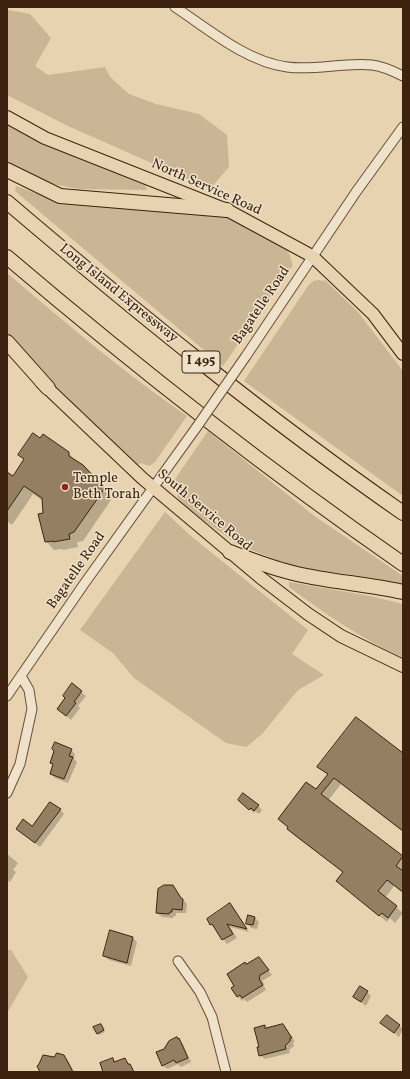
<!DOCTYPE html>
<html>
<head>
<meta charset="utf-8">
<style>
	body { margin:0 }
	#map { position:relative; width:410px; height:1079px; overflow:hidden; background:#e7d3af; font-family:Vollkorn,serif }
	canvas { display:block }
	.frame { position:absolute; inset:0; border:8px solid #3d230f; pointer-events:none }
</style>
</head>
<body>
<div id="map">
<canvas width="410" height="1079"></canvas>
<div class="frame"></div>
</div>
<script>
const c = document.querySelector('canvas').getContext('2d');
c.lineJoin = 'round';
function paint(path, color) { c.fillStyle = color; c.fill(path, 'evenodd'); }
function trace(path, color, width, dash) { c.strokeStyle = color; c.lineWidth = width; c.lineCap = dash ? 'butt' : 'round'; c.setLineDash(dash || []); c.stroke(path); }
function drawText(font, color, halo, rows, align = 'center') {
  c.font = font + ' Vollkorn,serif'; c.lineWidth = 3; c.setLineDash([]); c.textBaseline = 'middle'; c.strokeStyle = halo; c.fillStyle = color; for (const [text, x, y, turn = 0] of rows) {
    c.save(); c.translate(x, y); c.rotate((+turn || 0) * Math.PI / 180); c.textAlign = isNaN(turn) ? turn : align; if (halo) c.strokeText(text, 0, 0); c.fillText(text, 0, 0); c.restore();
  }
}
const green = new Path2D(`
	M8 10 30 14 51 38 35 66 48 75 105 67 110 77 129 94 156 104 199 114 227 135 229 167 210 189 68 126 7 95Z
	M7 125 74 155 145 184 147 190 79 189 42 182 7 167Z
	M16 186 38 194 71 202 217 213 247 226 288 250 293 265 223 366 15 191Z
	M7 273C66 323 124 373 187 416L155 462 149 466 141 463 138 465 73 405 7 335Z
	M319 280 323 281 325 280 358 312 403 371V496L244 381 308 286 313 281Z
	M208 431 313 515 403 576V584L360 576 294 567 237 544 189 510 177 497 178 495 173 487V482Z
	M165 512 192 537 308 630 292 654 324 675 298 690 262 734 246 747 226 743 134 678 113 653 80 630Z
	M289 582 370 596 403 604V658C362 639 325 614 289 587Z
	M7 950H11L28 977 7 1013Z`);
const shadow = new Path2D(`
	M40 439 68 453 113 497 83 541 77 542 78 547 63 550 62 549 54 550 46 541 43 501 33 494 12 525 7 521V474L13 477 25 460 19 455Z
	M72 685 86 696 78 706 80 708 71 720 58 709 66 698Z
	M71 750 75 754 74 759 77 762 68 783 55 778 51 774 54 766 51 762 55 751Z
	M403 754V832L341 784 328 801 403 857V893L394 886 385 898 403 913 395 923 390 918 387 922 344 887V873L295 836 288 829 289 828 279 819 316 791 328 775 319 767Z
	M243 804 258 806 262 810 259 814 255 811 254 813Z
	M60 810 64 814 40 847 22 833Z
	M7 854 18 863 13 870 16 872 10 882 7 880Z
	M172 886 187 904 186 913H176V916H174L173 918 162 917 157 913Z
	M230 905 234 909 249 932 230 927 237 938 227 944 208 919Z
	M255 918 259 922 257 929 251 928 247 923Z
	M111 932 133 938 137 942 131 966 109 960 105 956Z
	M263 963 272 975 262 981 264 983 263 984 266 990 247 1002 244 999 242 1001 238 996 235 987 246 965Z
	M367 992 371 996 366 1006 354 997Z
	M387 1016 403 1029 399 1037 386 1027Z
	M264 1026 267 1029 287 1030 295 1042H293L294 1046 289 1050 290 1053 265 1059 260 1055V1047Z
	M102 1027 105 1032 99 1035 97 1033Z
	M179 1039 183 1044 191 1062 181 1067 178 1064 167 1069 163 1065 164 1050Z
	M63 1056 68 1060 74 1072H41L55 1059Z
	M113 1059 116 1062 125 1059 135 1072H104Z`);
const building = new Path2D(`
	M33 433 40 438 43 434 69 452V456L83 465 105 488 74 532 69 534 70 539 53 542V541L45 542 38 514 43 513 42 498 24 486 7 511V472L13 476 24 459 18 455Z
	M72 683 82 691 74 702 76 703 66 716 57 709 65 698 63 696Z
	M356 717 403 753V831L334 778 321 794 403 856 396 866 403 871V892L387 880 378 891 397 906 388 918 382 913 379 916 336 881 343 872 287 829 288 827 278 819 306 782 316 789 328 774 317 767Z
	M55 742 72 749 69 756 73 757 64 779 50 774 53 764 50 763 54 751 52 749Z
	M243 793 259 805 254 811 251 808 249 810 238 800Z
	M50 802 61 809 35 843 16 829 23 819 32 826Z
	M164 885H173L181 898 183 899 182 910 172 909V912H170L169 914 156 913 158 889Z
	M230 903 247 929 227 924 233 934 222 940 212 924 210 925 207 919Z
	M248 915 255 917 253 925 246 924Z
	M110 930 133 937 127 963 103 956Z
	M259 957 269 970 259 976 260 978 259 979 263 985 242 998 240 995 237 997 231 988 234 986 227 974 245 962 246 964Z
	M360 986 368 991 361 1002 353 997Z
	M387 1015 400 1025 394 1033 380 1023Z
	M101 1024 104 1030 97 1034 93 1027Z
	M283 1024 292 1038H290V1041L285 1046 286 1049 259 1056 257 1047H259L254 1028 265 1025V1028Z
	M177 1037 178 1039 179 1038 188 1058 176 1063 174 1060 162 1066 156 1052 164 1049 169 1041Z
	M57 1053 64 1055 73 1072H40L37 1066 39 1064 43 1055 54 1057Z
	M113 1058 114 1062 125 1058 128 1064H130L134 1072H103L100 1063Z`);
const minor = new Path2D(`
	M175 7C208 29 247 62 287 67 315 71 343 62 372 65 382 66 393 71 403 76
	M246 356 356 192 403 127
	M7 696 84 584 196 428
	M7 793 20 764 32 709 29 690 21 676
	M178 961 200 992 212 1017 226 1072`);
const major = new Path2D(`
	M7 117 45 138 227 210 312 256 373 314 403 354
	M41 382 142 478 261 578 308 614 341 636 403 666`);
const highway = new Path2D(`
	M7 170 60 196 227 210
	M7 202C135 311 265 417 403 513
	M7 257C134 365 266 469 403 564
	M7 342 48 388
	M230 552C252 560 274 569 297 574 332 582 368 584 403 592`);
const minorBridge = new Path2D(`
	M196 428 246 356`);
const markers = [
	[65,487,4,"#8f2418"]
];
const shields = [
	[201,362,38]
];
const shieldNames = [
	["I 495",201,362]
];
const streetNames = [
	["North Service Road",206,188,24],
	["Long Island Expressway",118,294,39],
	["Bagatelle Road",262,306,-56],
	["South Service Road",204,511,40],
	["Bagatelle Road",77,571,-55]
];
const poiNames = [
	["Temple",73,479],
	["Beth Torah",73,495]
];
paint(green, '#cab594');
paint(shadow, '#0003');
paint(building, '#957f62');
trace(building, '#3d230f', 1);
trace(minor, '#684f37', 11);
trace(major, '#3d230f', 14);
trace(highway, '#3d230f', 16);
trace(minor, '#efe2cb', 9);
trace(major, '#e7d3af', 12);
trace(highway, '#e7d3af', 14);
trace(minorBridge, '#684f37', 11, []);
trace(minorBridge, '#efe2cb', 9);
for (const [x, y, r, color] of markers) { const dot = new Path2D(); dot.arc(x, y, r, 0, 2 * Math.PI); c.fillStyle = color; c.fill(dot); trace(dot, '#efe2cb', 1.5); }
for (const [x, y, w] of shields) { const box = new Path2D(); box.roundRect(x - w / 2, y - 11, w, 22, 3); c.fillStyle = '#efe2cb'; c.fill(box); trace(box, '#3d230f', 1); }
drawText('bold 13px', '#3d230f', null, shieldNames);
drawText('14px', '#3d230f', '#efe2cb', streetNames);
drawText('14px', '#3d230f', '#efe2cb', poiNames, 'left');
</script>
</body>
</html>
